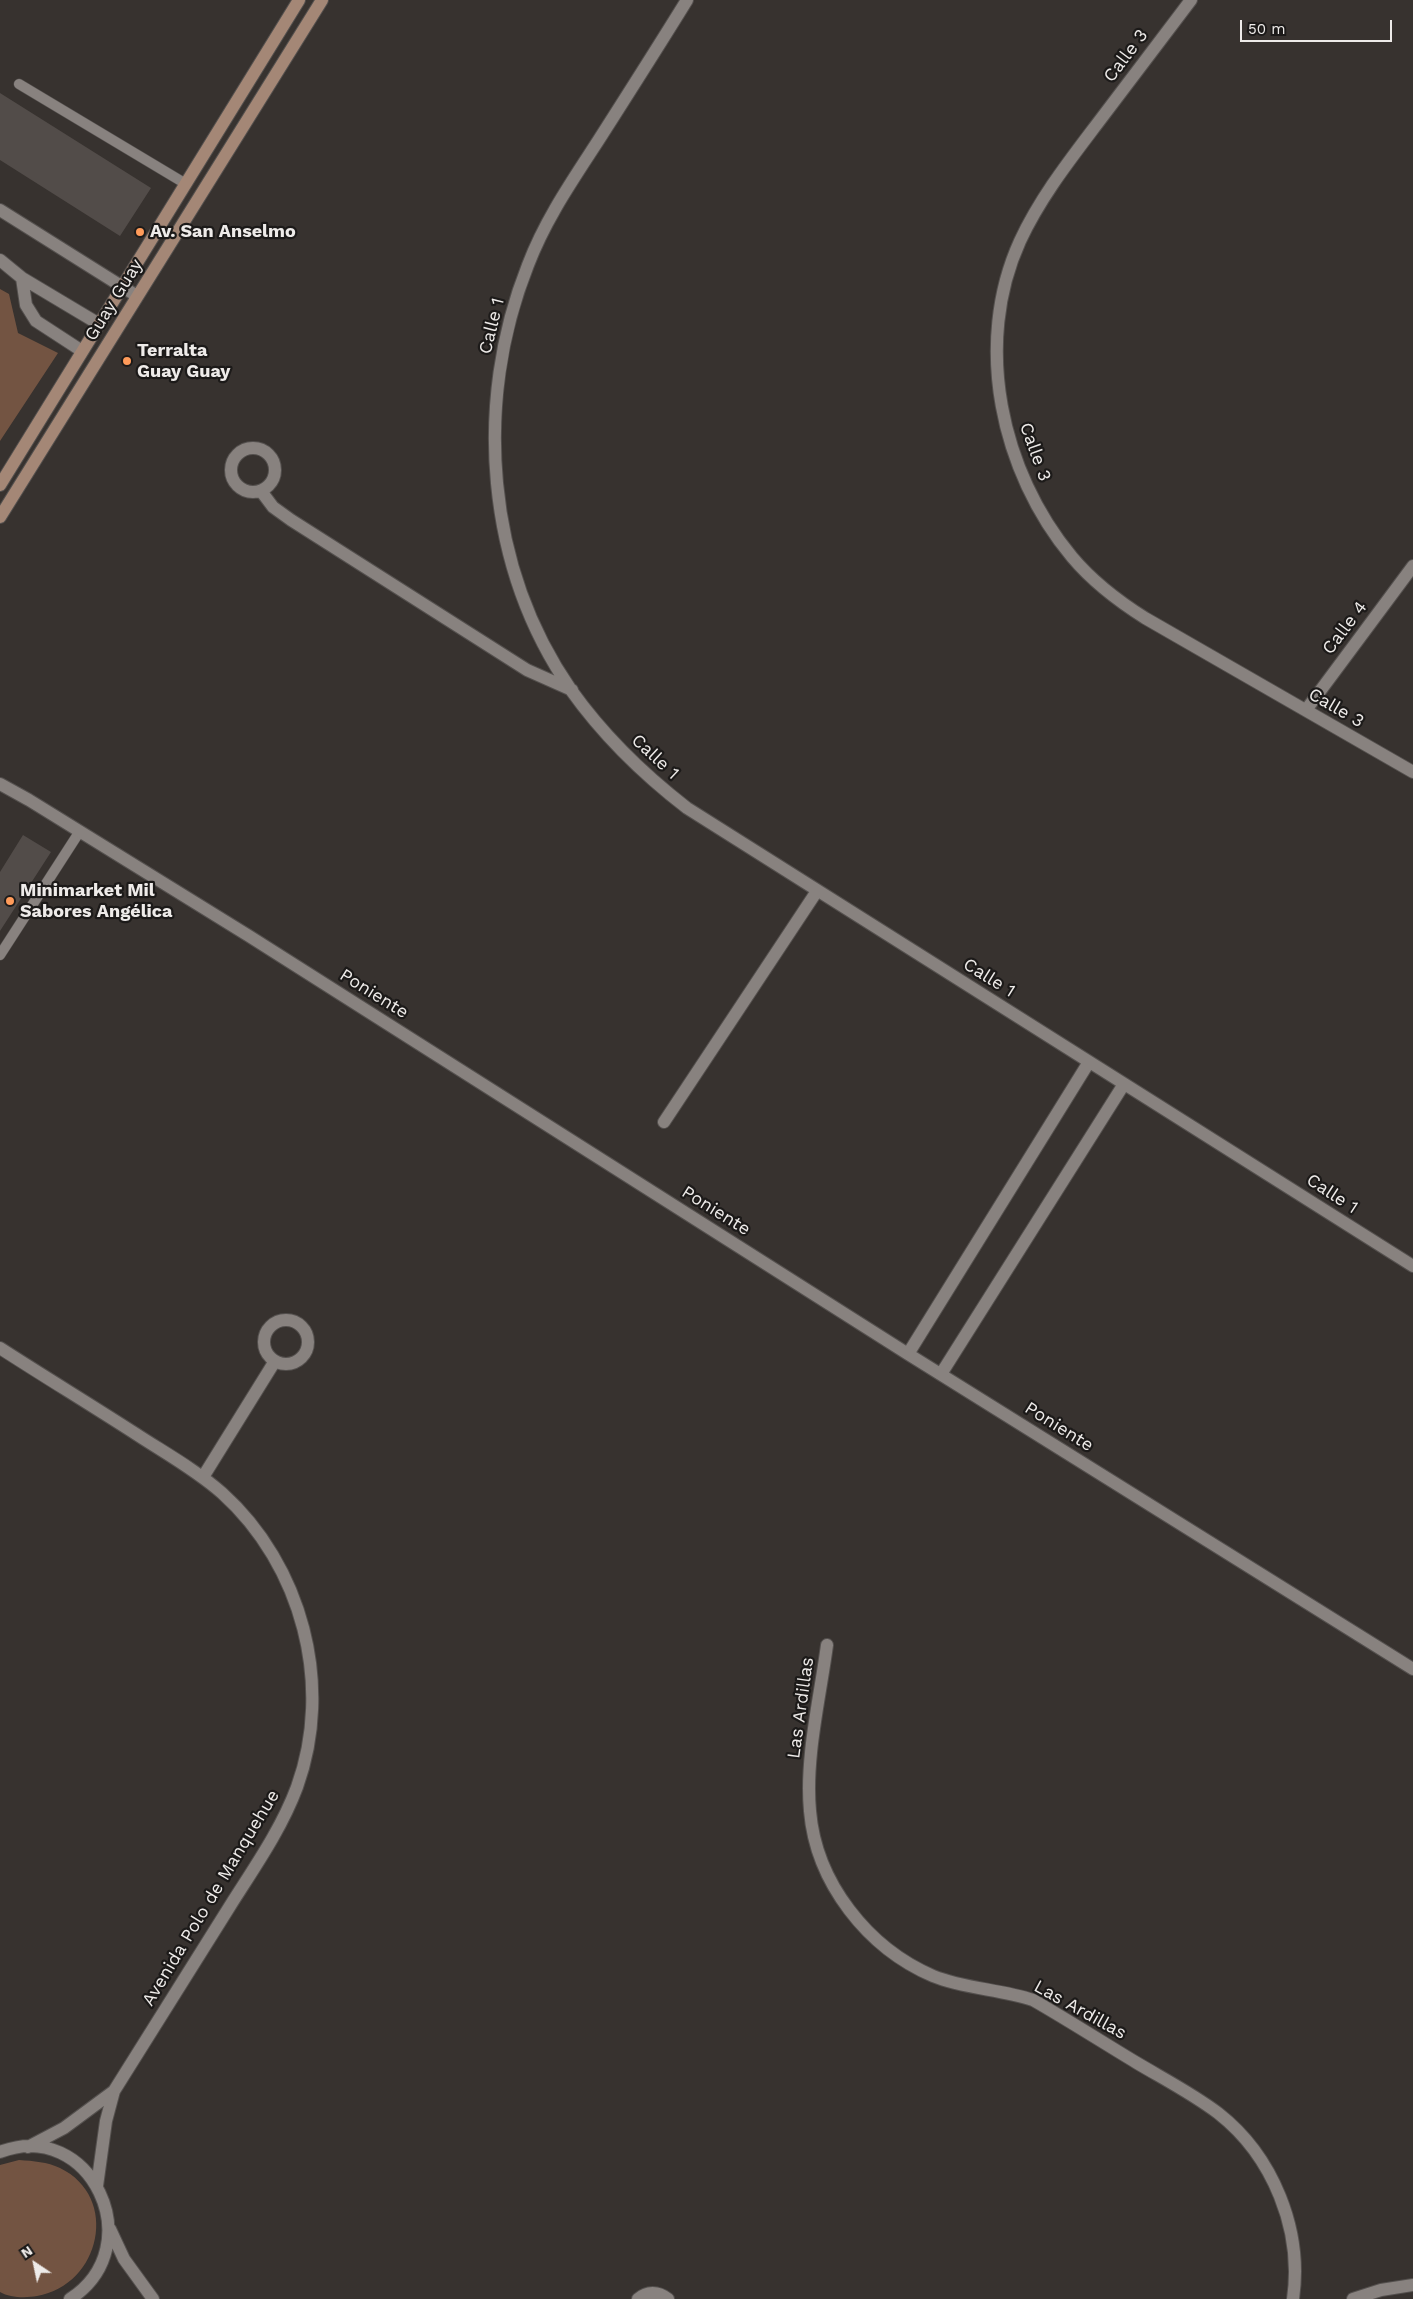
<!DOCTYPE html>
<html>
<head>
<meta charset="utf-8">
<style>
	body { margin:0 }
	#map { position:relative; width:1413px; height:2299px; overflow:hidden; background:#37322f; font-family:"Work Sans",sans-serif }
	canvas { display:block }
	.north { position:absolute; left:10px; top:2239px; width:50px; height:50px; -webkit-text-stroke:4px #1c1a19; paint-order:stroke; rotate:326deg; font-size:14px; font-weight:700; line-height:20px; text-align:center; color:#eeebe9 }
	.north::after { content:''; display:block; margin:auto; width:18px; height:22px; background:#eeebe9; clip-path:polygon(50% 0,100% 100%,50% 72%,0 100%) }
	.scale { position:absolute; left:1240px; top:20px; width:152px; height:22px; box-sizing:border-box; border:2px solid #eeebe9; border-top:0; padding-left:6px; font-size:15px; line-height:18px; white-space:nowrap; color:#eeebe9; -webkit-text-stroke:4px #1c1a19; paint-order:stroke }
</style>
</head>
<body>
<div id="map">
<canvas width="1413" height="2299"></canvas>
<div class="north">N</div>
<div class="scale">50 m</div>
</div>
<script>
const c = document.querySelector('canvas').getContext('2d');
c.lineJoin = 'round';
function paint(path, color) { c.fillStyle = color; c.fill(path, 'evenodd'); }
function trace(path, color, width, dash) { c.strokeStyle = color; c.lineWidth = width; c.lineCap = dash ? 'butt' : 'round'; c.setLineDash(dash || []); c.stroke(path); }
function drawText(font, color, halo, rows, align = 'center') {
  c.font = font + ' "Work Sans",sans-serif'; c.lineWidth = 4.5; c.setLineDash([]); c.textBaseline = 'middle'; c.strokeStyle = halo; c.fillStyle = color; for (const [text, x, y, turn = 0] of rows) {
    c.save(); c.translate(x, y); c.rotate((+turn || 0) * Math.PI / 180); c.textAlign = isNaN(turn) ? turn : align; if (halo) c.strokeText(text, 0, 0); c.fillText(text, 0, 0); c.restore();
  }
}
const green = new Path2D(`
	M0 289 9 294 18 333 58 353 0 441Z
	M19 2160C34 2161 47 2162 60 2168 120 2197 101 2285 37 2296 26 2298 10 2298 0 2292V2165Z`);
const building = new Path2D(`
	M0 93 151 188 120 236 0 160Z
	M23 835 51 852 0 931V872Z`);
const lane = new Path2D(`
	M19 84 186 184
	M0 955 80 831`);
const street = new Path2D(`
	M687 0C658 47 628 94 598 141 572 181 545 220 528 265 473 403 486 567 571 690 603 735 643 774 687 808L1413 1266
	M1191 0C1160 41 1128 83 1097 124 1069 161 1040 198 1020 241 973 344 1001 472 1072 557 1093 582 1118 601 1145 618L1413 772
	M0 210 137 296
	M0 260 22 278 99 324
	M22 278 26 305 36 321 82 351
	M231 470a22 22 0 1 1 44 0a22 22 0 1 1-44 0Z
	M261 491 273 507 291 520 527 670 572 690
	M1306 710 1413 566
	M0 784 29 800 249 936 908 1354 1413 1669
	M664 1122 817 891
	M264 1342a22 22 0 1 1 44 0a22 22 0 1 1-44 0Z
	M0 1348C45 1377 91 1405 136 1434 165 1453 196 1470 222 1493 302 1565 334 1685 297 1787 281 1830 254 1868 230 1906 191 1968 153 2029 114 2091L106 2121 97 2186
	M908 1354 1089 1062
	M941 1374 1124 1084
	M203 1477 275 1361
	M827 1645C820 1698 805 1758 810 1811 816 1883 868 1948 933 1976 965 1989 1000 1989 1033 2000 1068 2020 1102 2042 1137 2063 1164 2079 1193 2094 1218 2113 1273 2156 1303 2230 1293 2299
	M28 2147 64 2128 114 2091
	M0 2152C90 2117 152 2246 70 2299
	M110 2229 124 2259 153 2299
	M638 2299C647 2291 658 2291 668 2299
	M1353 2299 1381 2290 1413 2285`);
const secondary = new Path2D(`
	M0 485 299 0
	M0 517 322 0`);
const markers = [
	[140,232,5,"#ff9b5a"],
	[127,361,5,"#ff9b5a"],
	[10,901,5,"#ff9b5a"]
];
const streetNames = [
	["Calle 3",1126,56,-53],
	["Guay Guay",114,300,-58],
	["Calle 1",492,326,-76],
	["Calle 3",1035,452,70],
	["Calle 4",1345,628,-53],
	["Calle 3",1336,708,30],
	["Calle 1",655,757,43],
	["Calle 1",989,978,32],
	["Poniente",374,994,32],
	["Calle 1",1332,1194,33],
	["Poniente",716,1211,32],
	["Poniente",1059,1427,32],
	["Las Ardillas",801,1708,-82],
	["Avenida Polo de Manquehue",211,1898,-59],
	["Las Ardillas",1080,2010,29]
];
const poiNames = [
	["Av. San Anselmo",150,232],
	["Terralta",137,351],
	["Guay Guay",137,372],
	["Minimarket Mil",20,891],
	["Sabores Angélica",20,912]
];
paint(green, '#735442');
paint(building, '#524c49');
trace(lane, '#54504e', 11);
trace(street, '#54504e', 14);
trace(secondary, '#54504e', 14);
trace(lane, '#88827f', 10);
trace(street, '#88827f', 12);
trace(secondary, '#a48776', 12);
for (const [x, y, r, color] of markers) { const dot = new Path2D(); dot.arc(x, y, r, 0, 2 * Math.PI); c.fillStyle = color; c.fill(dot); trace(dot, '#1c1a19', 2); }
drawText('18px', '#eeebe9', '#1c1a19', streetNames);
drawText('bold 18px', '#eeebe9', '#1c1a19', poiNames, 'left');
</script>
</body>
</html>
